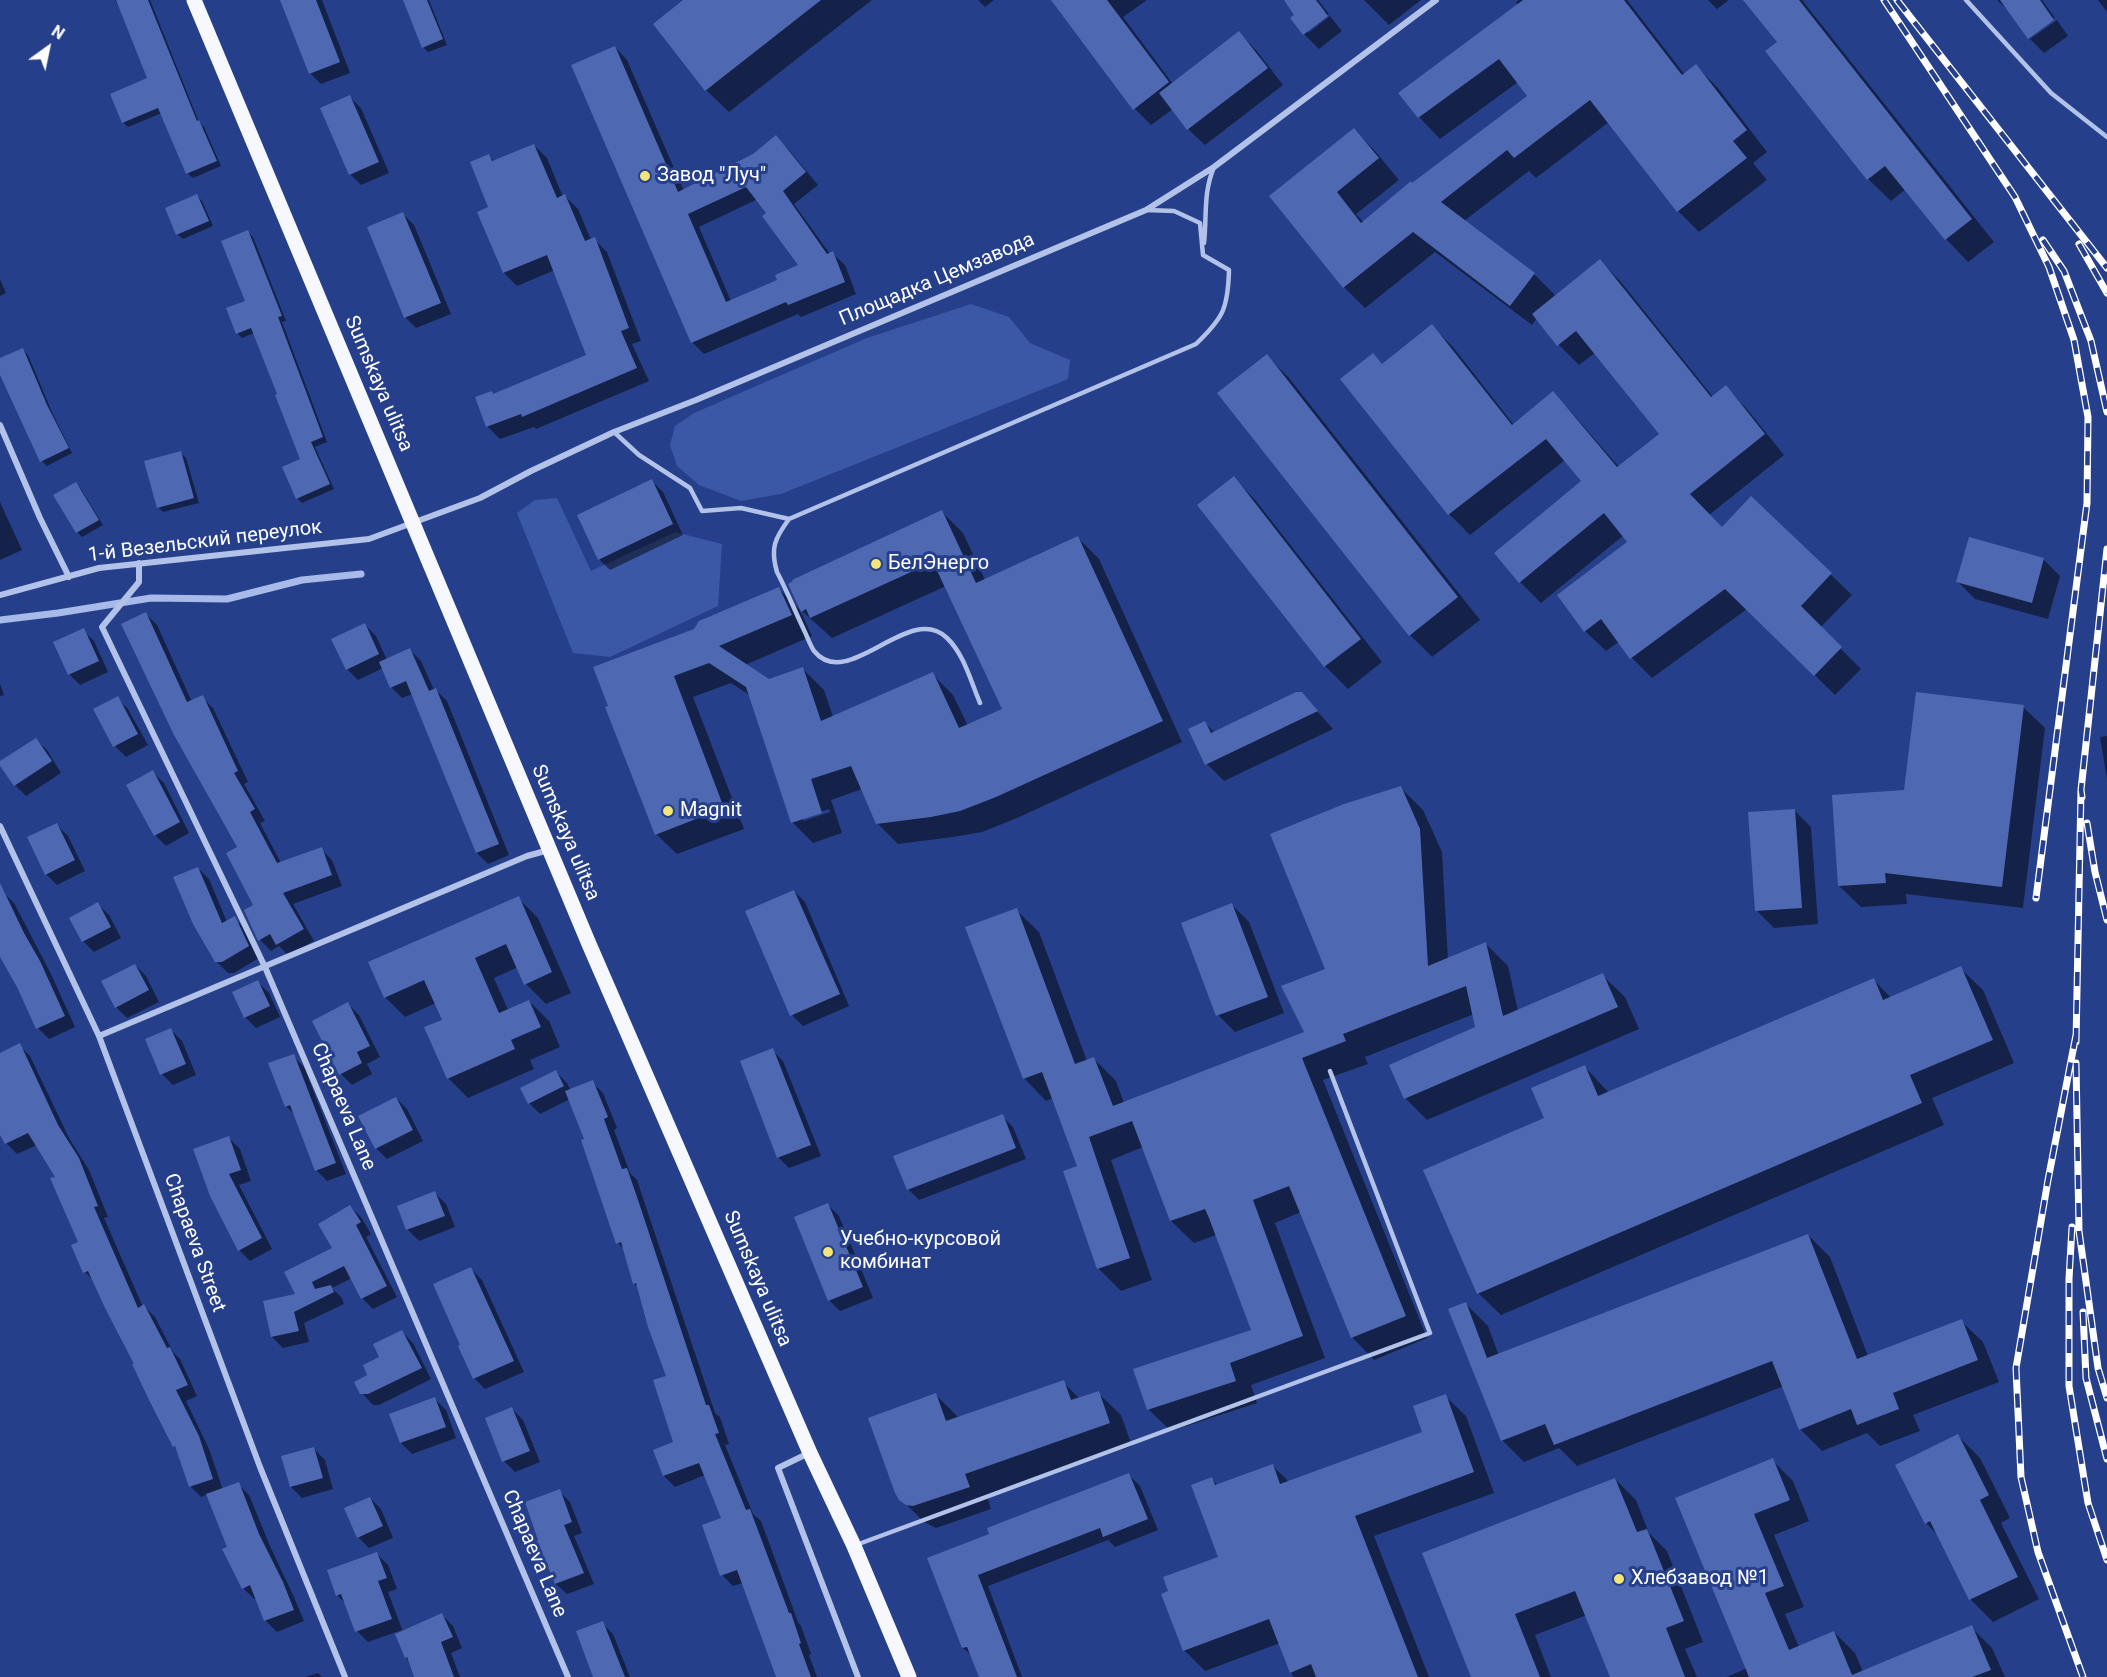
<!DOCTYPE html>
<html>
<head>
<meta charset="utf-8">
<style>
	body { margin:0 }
	#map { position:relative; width:2107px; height:1677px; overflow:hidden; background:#263f8a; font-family:Roboto,sans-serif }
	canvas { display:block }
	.north { position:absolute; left:18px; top:18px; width:60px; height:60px; -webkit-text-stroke:4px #263f8a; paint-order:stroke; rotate:33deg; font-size:16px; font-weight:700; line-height:24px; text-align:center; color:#fff }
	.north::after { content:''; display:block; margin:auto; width:21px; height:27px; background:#fff; clip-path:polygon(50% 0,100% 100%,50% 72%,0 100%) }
</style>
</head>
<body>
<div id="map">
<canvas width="2107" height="1677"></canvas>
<div class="north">N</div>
</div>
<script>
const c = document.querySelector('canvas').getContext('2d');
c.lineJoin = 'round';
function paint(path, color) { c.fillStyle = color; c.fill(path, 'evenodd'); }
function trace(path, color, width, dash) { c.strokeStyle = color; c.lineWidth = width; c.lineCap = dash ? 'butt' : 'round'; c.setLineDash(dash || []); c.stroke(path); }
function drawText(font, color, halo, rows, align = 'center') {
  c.font = font + ' Roboto,sans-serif'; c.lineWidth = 6; c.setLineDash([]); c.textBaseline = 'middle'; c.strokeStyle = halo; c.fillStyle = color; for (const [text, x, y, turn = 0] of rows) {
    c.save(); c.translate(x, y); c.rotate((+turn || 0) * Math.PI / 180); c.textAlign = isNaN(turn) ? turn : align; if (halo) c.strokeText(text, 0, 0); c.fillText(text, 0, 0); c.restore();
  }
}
const green = new Path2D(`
	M971 304 1009 317 1030 343 1070 360 1068 379 781 494 741 501 699 485 677 466 670 445 675 426 694 413 867 338Z
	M557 498 591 571 675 532 722 544 718 606 610 657 573 653 517 513 535 500Z`);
const shadow = new Path2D(`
	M115 0H150L199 122 204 127 221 166 193 178 187 173 162 113 128 127 123 122 149 79 121 9Z
	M281 0H322L350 73 321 84 310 73Z
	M404 0H429L447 45 428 52 423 47Z
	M685 0H872L729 112 706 90 655 24Z
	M978 0H994L985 7Z
	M1062 0H1147L1123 17 1173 84 1239 33 1256 50 1283 85 1205 145 1188 129 1173 109 1151 125 1135 109Z
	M1285 0H1318L1329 14 1308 29V33L1330 16 1342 31 1319 49 1304 34 1296 15Z
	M1364 0H1421L1389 25Z
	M1519 0H1627L1685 75 1696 66 1717 87 1767 152 1753 163 1767 180 1699 232 1678 211 1609 122 1536 178 1529 171 1464 221 1534 274 1556 296 1600 261 1621 282 1713 397 1725 387 1746 408 1784 455 1709 515 1722 529 1751 498 1852 595 1820 628 1861 669 1835 695 1747 609 1652 678 1632 658 1620 641 1606 651 1585 631 1630 542 1624 535 1541 603 1520 582 1496 553 1583 481 1565 460 1470 535 1449 514 1342 379 1373 355 1383 365 1432 326 1453 347 1514 425 1553 393 1573 414 1619 467 1661 434 1596 352 1579 365 1559 345 1537 318 1532 325 1435 252 1365 308 1344 287 1271 196 1354 130 1375 151 1399 180 1356 214 1364 223 1529 96 1518 82 1440 139 1419 117 1401 93 1518 5 1516 2Z
	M1708 0H1729L1717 9Z
	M1745 0H1802L1994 242 1968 262 1946 239 1906 189 1891 201 1868 179 1767 52 1779 43Z
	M1997 0H2042L2055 18 2030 36V39L2009 11Z
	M2098 0H2107V12Z
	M2057 20 2068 36 2044 53 2030 39Z
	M615 47 627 60 684 191 754 155 776 137 788 149 818 185 794 204 830 254 832 253 845 265 856 294 801 317 798 314 704 354 692 342ZM758 199 801 266 779 280 731 301 699 227Z
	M350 97 361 108 389 173 361 185 350 174Z
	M534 145 547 158 563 197 565 196 578 209 591 240 594 239 607 252 641 341 632 344 649 381 536 429 534 427 500 439 487 426 494 395 587 356 555 270 517 286 504 273 479 213 490 208 489 156 495 162Z
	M197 196 202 201 213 226 183 239 177 234Z
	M403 214 414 225 451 314 416 328 405 317Z
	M248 232 253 237 286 321 282 322 327 442 315 447 334 489 302 503 297 498 302 460 254 333 242 338 237 333 247 302Z
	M0 279 6 293 0 296Z
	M23 350 28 355 52 412 72 453 47 466 42 461 0 371V360Z
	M1267 356 1289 378 1480 620 1432 657 1410 635Z
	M181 453 186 458 199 503 163 512 158 507Z
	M1234 478 1256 501 1382 662 1348 689 1325 666 1199 506Z
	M652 481 663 492 683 535 610 570 599 559Z
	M76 484 81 489 103 525 82 537 77 532Z
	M0 502 22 550 0 560Z
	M942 512 963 533 985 580 1078 538 1099 559 1182 742 1017 818 982 832 953 837 898 844 877 823 862 789 831 800 842 833 813 843 792 822 751 696 731 683 693 697 744 829 677 854 656 834 607 708 695 630 779 589 800 610 812 636 745 665 769 680 803 669 824 690 833 717 932 674 953 695 968 726 1004 709 946 586 832 638 802 611ZM829 809 830 812 803 821V817Z
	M2043 559 2060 576 2048 619 1975 599 1958 582Z
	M146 614 157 625 192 702 202 697 213 708 248 782 244 784 265 821 260 823 281 863 321 849 332 860 342 886 293 904 314 941 288 955 279 946 271 951 260 940 246 911 255 906 239 848Z
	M365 625 376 636 387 660 410 650 421 661 434 690H436L447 701 509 855 488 864 477 853 413 694 402 698 391 687 383 668 358 680 347 669Z
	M83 630 94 641 108 672 80 685 69 674Z
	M0 684 4 695 0 696Z
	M1302 694 1333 729 1224 781 1207 764 1205 723 1215 733Z
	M117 698 128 709 148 745 126 757 115 746 95 710Z
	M2023 707 2045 728 2023 908 1906 894 1907 904 1861 907 1839 886 1905 792Z
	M2107 736V779L2100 737Z
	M36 740 47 750 61 773 26 796 15 785Z
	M153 772 164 783 189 833 166 846 155 835Z
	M1401 788 1423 810 1442 852 1448 960 1486 944 1508 966 1518 1011 1602 975 1625 997 1639 1029 1427 1120 1405 1098 1477 1028 1474 1014 1365 1057 1368 1064 1323 1080 1427 1338 1374 1360 1352 1337 1301 1212 1275 1223 1325 1358 1251 1385 1257 1403 1171 1431 1148 1409 1253 1331 1216 1235 1194 1243 1171 1221 1143 1147 1111 1160 1152 1280 1121 1291 1098 1268 1079 1167 1053 1098 1046 1101 1024 1078 1016 910 1039 932 1087 1061 1093 1058 1116 1081 1124 1103 1306 1033 1327 970Z
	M1794 810 1811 827 1818 924 1774 928 1757 911Z
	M57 825 68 836 85 871 57 885 46 874Z
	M198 868 209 879 227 922 234 918 245 929 259 958 234 973H228L216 961Z
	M794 891 805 902 849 1006 803 1026 792 1015Z
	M3 892 14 903 51 974 75 1027 49 1039 38 1028 19 986 0 954V894Z
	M518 898 538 918 571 993 546 1004 526 984 518 967 494 978 508 1010 529 1001 549 1021 560 1047 530 1060 534 1069 468 1098 448 1078 444 1020 436 1003 405 1017 385 997Z
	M98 904 109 915 121 938 94 952 83 941Z
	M1232 905 1249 922 1284 1013 1235 1032 1218 1015Z
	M135 965 146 976 159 1002 127 1018 116 1007Z
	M1960 968 1983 990 2014 1063 1932 1098 1944 1125 1501 1315 1478 1293 1546 1118 1585 1067 1609 1093 1874 980 1891 998Z
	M258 982 269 993 280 1017 256 1028 245 1017Z
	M348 1004 359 1015 380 1057 367 1064 372 1074 352 1085 341 1074Z
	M171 1030 182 1041 196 1075 173 1085 162 1074Z
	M19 1045 30 1056 69 1138 89 1170 108 1217 104 1218 143 1307 144 1306 155 1317 173 1352 180 1359 197 1396 186 1401 209 1449 223 1490 238 1484 249 1495 270 1546 293 1595 304 1621 277 1632 266 1621 257 1599H254L243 1588 208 1494 201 1497 190 1486 178 1450 174 1446 136 1364 95 1282 85 1272 79 1243 57 1177 37 1145 17 1154 6 1143 0 1132V1054Z
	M772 1050 783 1061 821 1156 789 1168 778 1157Z
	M293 1056 304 1067 346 1174 327 1181 316 1170 295 1115 286 1106Z
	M556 1072 567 1083 571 1091 592 1082 603 1093 617 1128 614 1130 630 1173 637 1180 647 1210 715 1413 720 1417 729 1444 725 1445 753 1514 761 1521 798 1622 801 1626 811 1654 809 1655 817 1677H776L772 1665H773L743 1583 733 1586 722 1575 723 1519 705 1475 675 1487 664 1476 675 1443 668 1377 639 1288 634 1283 625 1250 618 1243 586 1140 570 1099 540 1114 529 1103Z
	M396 1098 407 1109 423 1141 387 1159 377 1149 360 1116Z
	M1002 1116 1013 1127 1026 1159 919 1200 908 1189Z
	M229 1138 240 1149 251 1181 239 1185 272 1249 250 1261 239 1250 211 1195Z
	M435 1193 446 1204 455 1227 419 1241 408 1230 399 1206Z
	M828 1205 839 1216 873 1298 840 1311 829 1300Z
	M350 1207 361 1217 371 1234 366 1237 397 1297 373 1309 362 1298 352 1278 332 1288 342 1298 344 1304 304 1323 309 1342 283 1348 272 1337 297 1295 334 1249Z
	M1808 1235 1830 1257 1868 1356 1961 1321 1983 1342 1999 1382 1913 1415 1920 1431 1880 1446 1867 1433 1822 1451 1800 1429 1784 1386 1577 1466 1559 1448 1524 1462 1502 1440 1466 1304 1488 1326 1499 1356Z
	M471 1269 482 1280 524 1372 485 1389 474 1378Z
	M402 1332 413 1343 431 1379 379 1405H373L362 1393 381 1358Z
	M1063 1382 1080 1399 1098 1393 1121 1415 1132 1446 987 1496 991 1509 936 1528 924 1522 901 1499 936 1395 959 1418Z
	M1445 1396 1466 1416 1494 1493 1374 1536 1429 1677H1293L1280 1643 1205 1671 1184 1650 1219 1558 1212 1479 1218 1486 1273 1466 1289 1482 1424 1433Z
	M435 1399 446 1410 456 1438 412 1454 401 1443Z
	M512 1409 523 1420 540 1462 515 1472 504 1461Z
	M1958 1436 1980 1458 2010 1518 2001 1523 2039 1599 1993 1622 1970 1599 1939 1536 1926 1523Z
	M314 1449 325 1460 333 1489 302 1498 291 1487Z
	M1772 1460 1793 1481 1809 1521 1774 1535 1804 1607 1785 1614 1799 1647 1834 1632 1855 1653 1863 1672 1971 1627 1992 1648 2005 1677H1727L1747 1668 1677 1499Z
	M1129 1475 1140 1486 1158 1530 1115 1547 1108 1540 988 1586 1022 1677H980L972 1656 963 1648 929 1559 991 1535Z
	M1615 1479 1636 1500 1649 1533 1667 1551 1703 1642 1685 1649 1697 1677H1612L1587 1615 1535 1635 1551 1677H1473L1424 1553Z
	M559 1491 570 1502 582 1533 574 1536 594 1584 567 1594 556 1584Z
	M370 1498 381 1509 393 1538 369 1548 358 1537Z
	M377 1554 388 1565 397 1589 388 1592 403 1632 442 1615 453 1626 462 1648 451 1653 460 1677H415L406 1657 402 1630 368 1642 357 1631 347 1605 337 1595Z
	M602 1623 613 1634 630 1677H595Z
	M318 1673 322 1677H305Z`);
const stream = new Path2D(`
	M0 620 58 613 151 598 227 599 302 580 361 574`);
const building = new Path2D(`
	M116 0H148L197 121 199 120 217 161 186 174 158 108 122 123 110 94 147 78Z
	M280 0H316L340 62 309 74Z
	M403 0H427L443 39 422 48Z
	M683 0H821L705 91 653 24Z
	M1051 0H1107L1169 82 1133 110Z
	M1284 0H1316L1328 16 1303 35 1290 18 1294 15Z
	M1523 0H1624L1682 75 1696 64 1747 130 1733 141 1747 158 1677 212 1590 100 1514 158 1507 150 1441 202 1535 273 1510 306 1413 232 1343 288 1269 196 1354 128 1379 158 1337 192 1361 223 1411 181 1412 183 1527 96 1499 59 1418 118 1398 93Z
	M1743 0H1799L1972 219 1945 240 1885 166 1867 180 1765 51 1777 42Z
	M2000 0H2040L2054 20 2028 39Z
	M1239 31 1268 68 1187 130 1159 93Z
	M615 46 678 192 753 154 776 135 806 172 783 191 827 254 833 251 845 282 788 305 786 302 691 343 571 65ZM746 187 766 213 762 216 798 265 775 275 777 280 726 302 688 214Z
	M350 95 379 162 349 175 320 108Z
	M534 144 557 198 565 194 585 241 595 237 629 328 621 331 637 368 522 417 521 414 486 427 475 397 492 391 493 394 586 355 547 255 503 273 477 212 488 207 470 162 489 154 492 161Z
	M197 194 209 221 176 235 165 208Z
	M403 212 441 303 404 318 367 227Z
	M248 230 282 316 278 317 323 437 311 442 330 484 296 499 282 467 300 459 275 395 277 394 251 328 236 334 226 308 245 301 221 241Z
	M1600 259 1711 397 1726 385 1765 434 1690 494 1722 527 1751 496 1832 573 1801 606 1842 647 1814 676 1725 589 1630 659 1601 619 1584 632 1557 595 1627 542 1604 513 1519 583 1494 553 1581 481 1546 439 1448 515 1340 379 1373 353 1382 364 1432 324 1512 425 1553 391 1617 467 1659 434 1576 331 1557 346 1532 314Z
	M23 348 47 405 69 448 40 462 0 375V358Z
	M1267 354 1458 597 1409 636 1217 393Z
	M181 451 194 498 157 508 144 461Z
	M1234 476 1361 639 1324 667 1197 505Z
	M652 479 673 524 598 560 577 515Z
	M76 482 99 520 76 533 53 495Z
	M942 510 976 583 1078 536 1163 721 996 797 960 811 931 817 876 824 851 766 811 779 822 813 791 823 746 687 709 663 674 676 724 808 655 835 605 707 608 706 593 667 694 629 699 621 779 587 792 615 719 646 769 679 803 667 821 721 933 672 959 728 1002 709 933 562 810 618 806 609 801 612 788 584 793 581 792 580Z
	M1969 537 2044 558 2032 603 1956 582Z
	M146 612 187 702 203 695 238 771 234 773 255 809 250 812 277 863 322 847 332 875 283 893 304 929 276 945 270 934 258 941 244 910 253 905 226 853 237 847 174 735 121 624Z
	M365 623 379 654 346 670 331 639Z
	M84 628 99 661 68 675 53 642Z
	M410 648 429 691 436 688 499 844 476 853 406 681 390 688 379 662Z
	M1296 692H1302L1318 711 1205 765 1188 729 1205 721 1211 733Z
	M1916 692 2024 705 2002 887 1885 873 1886 883 1838 886 1832 795 1904 790Z
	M118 696 138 734 113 747 93 709Z
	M36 738 52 761 14 786 0 766V761Z
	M153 770 180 822 154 836 126 785Z
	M1401 786 1420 829 1428 966 1486 942 1503 1016 1603 973 1618 1007 1404 1099 1389 1065 1475 1027 1466 986 1343 1034 1346 1041 1302 1058 1406 1316 1351 1338 1289 1186 1253 1200 1303 1336 1230 1363 1236 1381 1147 1410 1133 1369 1251 1330 1209 1218 1205 1209 1170 1221 1132 1121 1089 1137 1130 1258 1097 1269 1063 1171 1077 1166 1042 1072 1023 1079 965 927 1017 908 1075 1064 1094 1057 1113 1106 1304 1032 1281 986 1325 969 1270 834 1344 804Z
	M1795 809 1802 908 1755 911 1748 812Z
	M57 823 75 860 45 875 27 837Z
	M198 867 222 923 235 916 249 946 222 962H215L193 924 173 877Z
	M0 883 24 933 40 961 65 1016 36 1029 17 987 0 957Z
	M794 890 840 994 790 1016 745 911Z
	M519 896 552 972 524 985 506 944 475 958 499 1013 529 1000 541 1027 511 1040 515 1049 447 1079 424 1027 442 1020 424 980 384 998 368 962Z
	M98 902 111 927 82 942 69 918Z
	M1232 903 1268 997 1216 1016 1181 923Z
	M135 964 149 990 115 1008 101 981Z
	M1961 966 1993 1040 1910 1075 1922 1103 1477 1294 1423 1170 1544 1118 1531 1088 1585 1065 1598 1096 1874 978 1883 1000Z
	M258 980 270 1006 244 1018 232 992Z
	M348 1002 370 1046 357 1052 362 1063 339 1075 312 1021Z
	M171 1028 186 1064 160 1075 145 1039Z
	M20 1043 58 1125 79 1158 98 1206 94 1207 138 1308 144 1304 167 1348 170 1347 188 1385 176 1390 199 1436 213 1479 189 1487 175 1446 173 1447 150 1402 132 1364H134L106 1310 88 1271 83 1273 71 1245 78 1242 50 1178 55 1177 28 1133 5 1144 0 1135V1053Z
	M773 1048 811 1145 777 1158 740 1061Z
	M294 1054 336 1163 315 1171 290 1105 285 1107 268 1063Z
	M556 1070 564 1086 528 1104 520 1088Z
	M593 1080 608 1117 604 1119 622 1169 627 1168 637 1197 706 1405H709L719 1433 715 1434 746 1510 750 1509 789 1613H791L801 1643 799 1644 811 1677H776L737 1570 720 1576 702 1525 721 1518 699 1463 663 1476 653 1450 673 1442 653 1380 666 1376 648 1327 636 1283 633 1284 621 1242 616 1244 581 1140 584 1139 565 1091Z
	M396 1097 413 1130 375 1149 358 1116Z
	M1003 1114 1016 1148 907 1190 893 1156Z
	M229 1136 241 1170 229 1174 262 1238 238 1251 210 1196 193 1149Z
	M435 1191 445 1216 406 1230 397 1206Z
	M828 1203 863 1287 828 1301 794 1217Z
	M350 1205 361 1222 356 1225 387 1286 361 1299 344 1266 312 1282 315 1289 331 1285 334 1292 294 1312 299 1331 271 1337 263 1301 295 1294 284 1272 332 1248 318 1224Z
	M1808 1234 1857 1359 1962 1319 1978 1360 1893 1393 1899 1409 1857 1425 1851 1409 1799 1430 1772 1361 1554 1445 1545 1424 1501 1441 1448 1309 1466 1302 1487 1358Z
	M471 1267 514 1361 473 1379 458 1346 460 1345 433 1284Z
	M402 1330 422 1368 368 1394H360L354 1382 367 1375 363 1365 379 1357 373 1344Z
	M1064 1380 1071 1400 1099 1391 1110 1423 965 1474 970 1487 913 1506 906 1505 899 1500 895 1493 868 1418 936 1393 946 1421Z
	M1446 1394 1474 1472 1355 1516 1418 1677H1316L1311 1664 1290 1673 1269 1619 1183 1651 1161 1594 1168 1591 1163 1577 1218 1557 1191 1485 1212 1477 1215 1485 1273 1464 1280 1484 1422 1432 1413 1406Z
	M435 1397 446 1427 400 1443 389 1414Z
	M512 1407 530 1451 502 1462 485 1418Z
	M1958 1434 1989 1495 1980 1500 2018 1577 1969 1600 1930 1521 1925 1524 1895 1465Z
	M314 1447 323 1478 290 1487 281 1456Z
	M1773 1458 1790 1500 1754 1514 1784 1586 1765 1593 1789 1650 1834 1631 1852 1675 1972 1625 1991 1670 1972 1677H1749L1675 1498Z
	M1129 1473 1148 1519 1103 1537 1100 1528 978 1575 1017 1677H979L967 1647 962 1648 927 1558 989 1534 987 1528Z
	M1615 1478 1637 1532 1647 1529 1684 1621 1666 1628 1685 1677H1610L1575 1591 1515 1614 1540 1677H1471L1422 1553Z
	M239 1482 259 1534 283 1582 294 1610 264 1621 250 1585 242 1589 222 1549 227 1547 206 1494Z
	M560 1489 572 1522 564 1525 584 1573 555 1584 537 1541 538 1540 525 1502Z
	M370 1497 383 1526 357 1538 344 1508Z
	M377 1552 387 1578 378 1581 392 1619 355 1632 341 1594 336 1596 327 1570Z
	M442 1613 453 1637 441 1642 454 1677H414L407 1657 405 1658 395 1634Z
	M603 1621 625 1677H593L576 1631Z`);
const lane = new Path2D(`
	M1966 0 2051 93 2107 137
	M1204 243C1207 216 1203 193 1214 167
	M614 432 639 455 690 488 702 511 741 508 789 519
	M980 703C971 682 964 654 947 638 909 601 848 693 814 651 810 645 807 636 804 630 795 611 787 591 777 572 770 548 775 538 789 519L1196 344C1223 318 1228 309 1229 270L1203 255 1200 223 1174 211 1146 210
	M856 1545 1430 1333 1330 1071`);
const street = new Path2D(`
	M0 425 40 518 69 577
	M139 563V582L102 627 265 967 568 1677
	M0 595 99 568 369 539 480 498 531 471 614 432 696 400 1146 210 1214 167 1436 0
	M0 826 99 1036 260 1467 345 1677
	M99 1036 527 856 549 850
	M809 1453 778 1468 858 1677`);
const primary = new Path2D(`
	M194 0 589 944 810 1453 854 1546 909 1677`);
const rail = new Path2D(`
	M1884 0 2015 197 2049 267 2074 340 2088 417 2087 503 2036 898
	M1897 0 2107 268
	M2043 240 2064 271 2091 341 2107 412
	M2079 244 2107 293
	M2082 797 2081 790 2107 549
	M2087 823 2095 872 2107 920
	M2076 1035 2048 1180 2016 1368 2021 1477 2038 1552 2083 1677
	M2076 1042 2081 790
	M2076 1063 2079 1231 2098 1368 2107 1398
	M2072 1227 2069 1279V1386L2088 1503 2107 1560
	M2083 1312 2086 1378 2107 1459`);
const markers = [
	[645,176,6,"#f3e577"],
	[876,564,6,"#f3e577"],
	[668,811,6,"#f3e577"],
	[828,1252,6,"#f3e577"],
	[1619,1579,6,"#f3e577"]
];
const poiNames = [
	["Завод \"Луч\"",657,176],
	["БелЭнерго",888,564],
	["Magnit",680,811],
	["Учебно-курсовой",840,1240],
	["комбинат",840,1263],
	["Хлебзавод №1",1631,1579]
];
const streetNames = [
	["Площадка Цемзавода",937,280,-23],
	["Sumskaya ulitsa",378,384,67],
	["1-й Везельский переулок",205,542,-7],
	["Sumskaya ulitsa",565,833,67],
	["Chapaeva Lane",343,1107,67],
	["Chapaeva Street",194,1243,70],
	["Sumskaya ulitsa",757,1279,67],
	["Chapaeva Lane",534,1554,67]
];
paint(green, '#3a58a6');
paint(shadow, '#0007');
trace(stream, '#a7baea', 7);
paint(building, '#4e69b1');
trace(lane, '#b3c2e9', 4.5);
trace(street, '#b3c2e9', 6);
trace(primary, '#f6f8fe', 15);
trace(rail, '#fff', 7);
trace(rail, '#263f8a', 4.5, [14]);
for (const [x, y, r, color] of markers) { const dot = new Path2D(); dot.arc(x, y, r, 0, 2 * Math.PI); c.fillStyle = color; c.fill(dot); trace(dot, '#263f8a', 2); }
drawText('20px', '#fff', '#263f8a', poiNames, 'left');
drawText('20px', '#fff', '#263f8a', streetNames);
</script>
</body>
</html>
